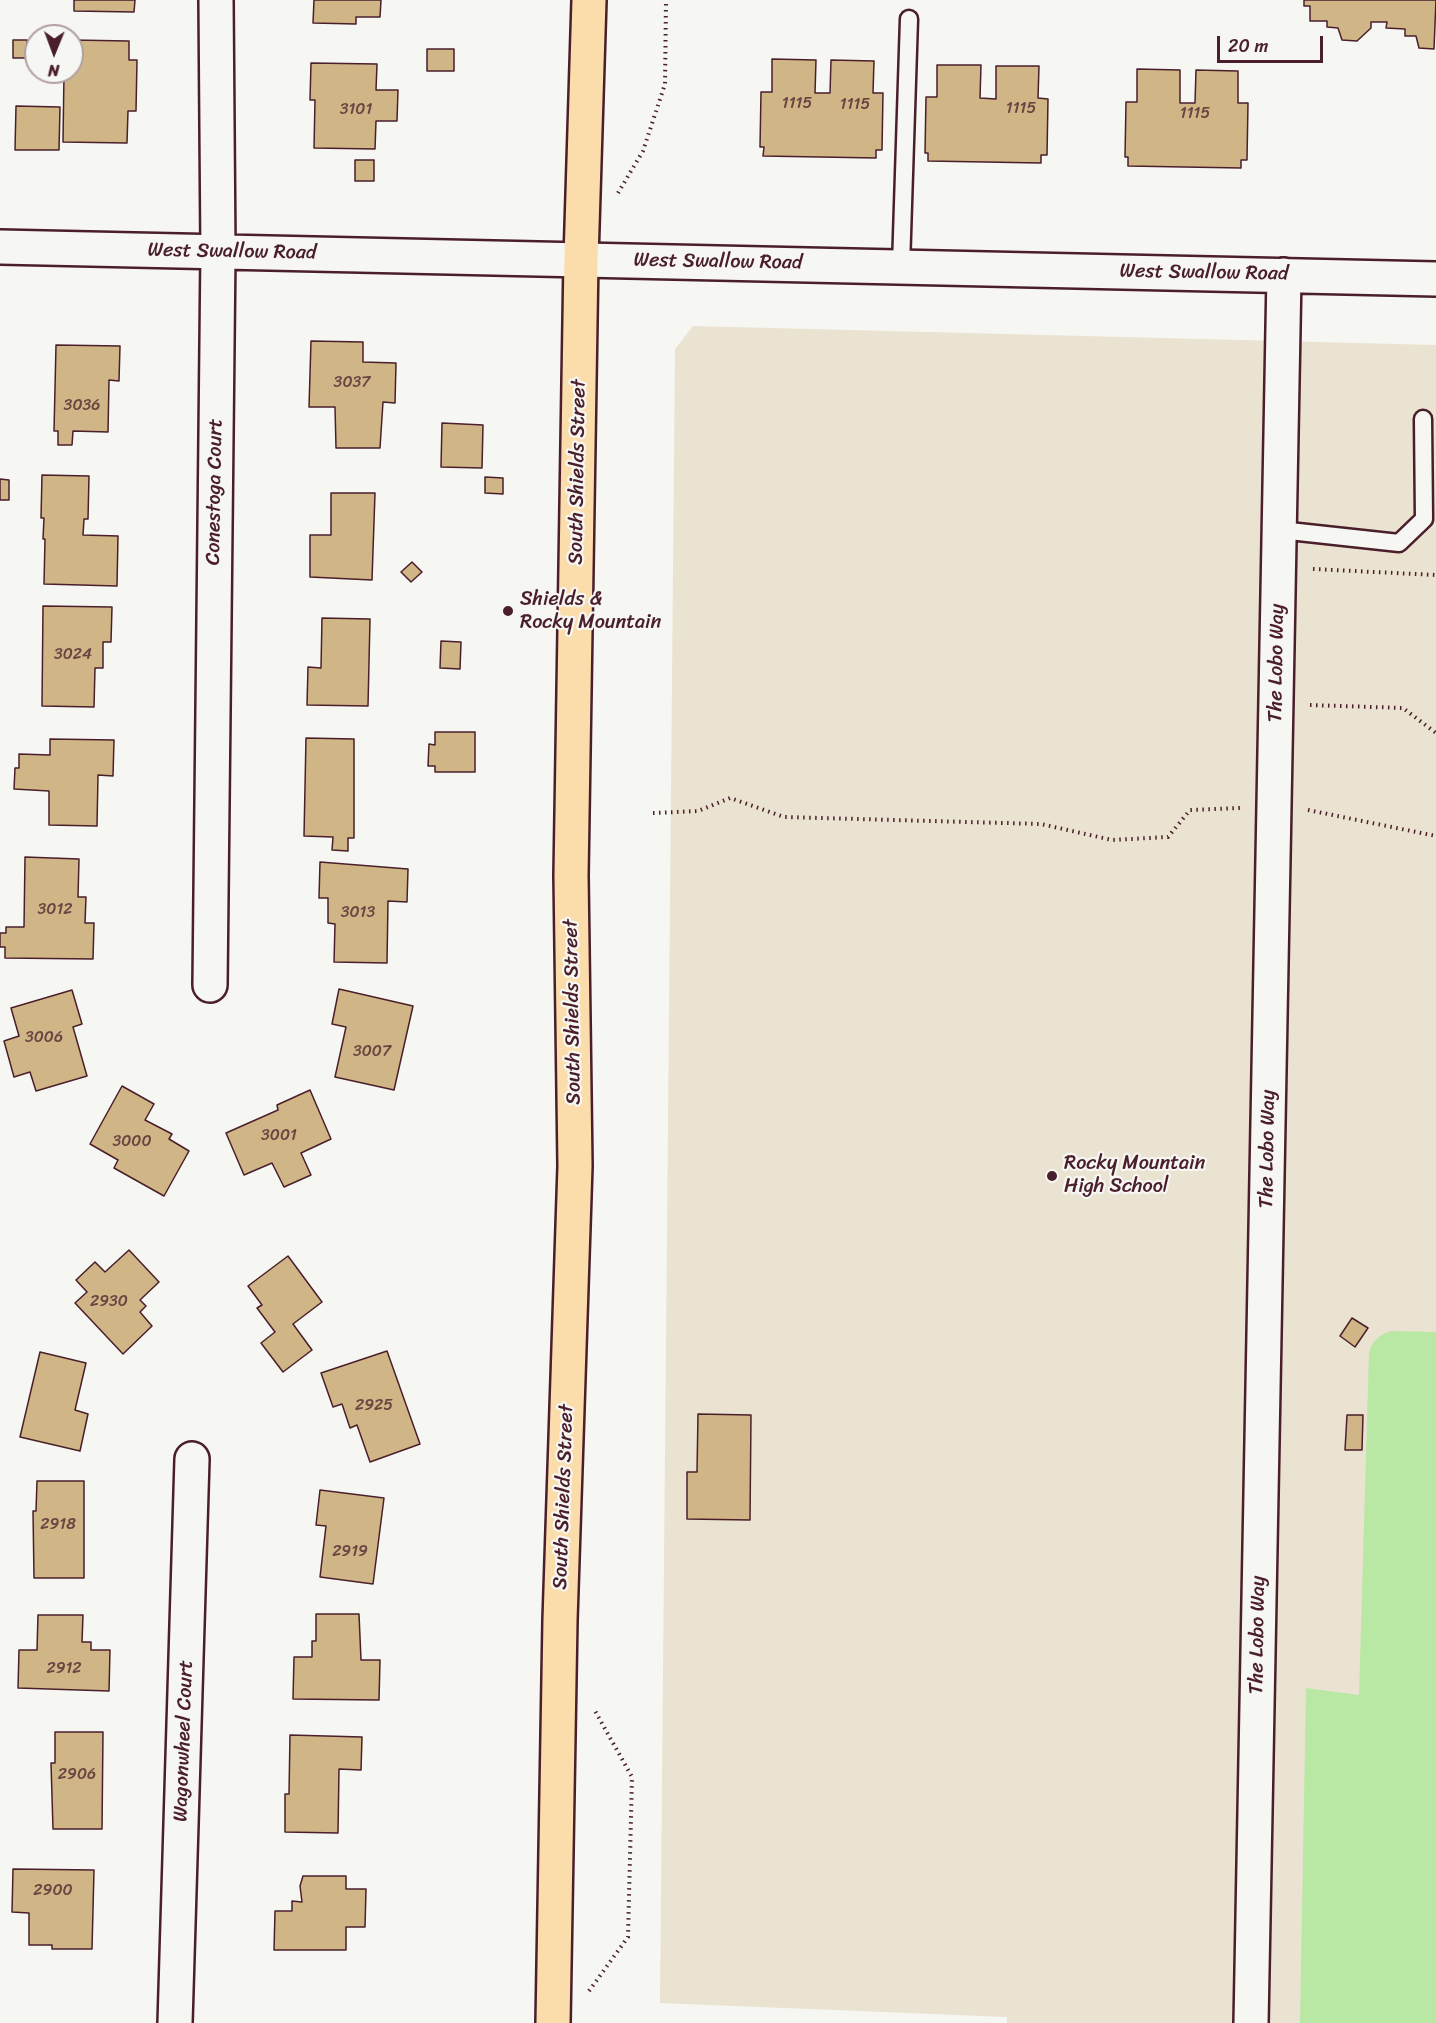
<!DOCTYPE html>
<html>
<head>
<meta charset="utf-8">
<style>
	body { margin:0 }
	#map { position:relative; width:1436px; height:2023px; overflow:hidden; background:#f6f6f2; font-family:Sriracha,sans-serif }
	canvas { display:block }
	.north { position:absolute; left:24px; top:24px; width:60px; height:60px; box-sizing:border-box; background:#f6f6f2; border:2px solid #b1a0a2; border-radius:50%; rotate:181deg; font-size:16px; font-weight:700; line-height:24px; text-align:center; color:#4a1f2b }
	.north::after { content:''; display:block; margin:auto; width:21px; height:27px; background:#4a1f2b; clip-path:polygon(50% 0,100% 100%,50% 72%,0 100%) }
	.scale { position:absolute; left:1217px; top:36px; width:106px; height:27px; box-sizing:border-box; border:3px solid #4a1f2b; border-top:0; padding-left:8px; font-size:18px; line-height:21px; white-space:nowrap; color:#4a1f2b; -webkit-text-stroke:4px #f6f6f2; paint-order:stroke }
</style>
</head>
<body>
<div id="map">
<canvas width="1436" height="2023"></canvas>
<div class="north">N</div>
<div class="scale">20 m</div>
</div>
<script>
const c = document.querySelector('canvas').getContext('2d');
c.lineJoin = 'round';
function paint(path, color) { c.fillStyle = color; c.fill(path, 'evenodd'); }
function trace(path, color, width, dash) { c.strokeStyle = color; c.lineWidth = width; c.lineCap = dash ? 'butt' : 'round'; c.setLineDash(dash || []); c.stroke(path); }
function drawText(font, color, halo, rows, align = 'center') {
  c.font = font + ' Sriracha,sans-serif'; c.lineWidth = 4.5; c.setLineDash([]); c.textBaseline = 'middle'; c.strokeStyle = halo; c.fillStyle = color; for (const [text, x, y, turn = 0] of rows) {
    c.save(); c.translate(x, y); c.rotate((+turn || 0) * Math.PI / 180); c.textAlign = isNaN(turn) ? turn : align; if (halo) c.strokeText(text, 0, 0); c.fillText(text, 0, 0); c.restore();
  }
}
const built = new Path2D(`
	M693 326 1436 345V2023H1007V2017L660 2003 675 349Z`);
const green = new Path2D(`
	M1391 1331 1436 1332V2023H1300L1306 1688 1359 1695 1369 1353C1372 1340 1380 1335 1391 1331Z`);
const building = new Path2D(`
	M74 0H135L134 12 74 11Z
	M314 0H381L380 17H356V24L313 23Z
	M1304 0H1436L1434 49 1419 48 1416 36H1405V29L1386 28 1387 22H1371V28L1357 41 1342 40 1338 28 1327 27V21H1310V6H1304Z
	M13 40H27V58H13Z
	M72 40 129 41V60H137L136 111H128L127 143 63 142 64 72H72Z
	M427 49H454V71H427Z
	M772 59 816 60 815 93H830L831 60 874 61 873 93H883L882 150H876V158L763 156 764 147H760L761 92H772Z
	M311 63 377 64 376 90H398L397 121H376L375 149 314 148 315 100H310Z
	M937 65H981L980 98 996 99V66H1039L1038 98 1048 99 1047 155H1041V163L928 161V153H925L926 97H937Z
	M1137 69 1180 70V103H1195L1196 70 1238 71V103H1248L1247 160H1241V168L1128 166V157H1125L1126 102H1137Z
	M16 106 60 107 59 150H15Z
	M355 160H374V181H355Z
	M311 341 363 342V362L396 363 395 403 383 402 380 448H336L335 407H309Z
	M56 345 120 346 119 381 109 380 108 432 73 431 72 445H58V431H54Z
	M442 423 483 425 482 468 441 467Z
	M42 475 89 476 88 519H84L83 535 118 536 117 586 44 584 45 539H43L44 518H41Z
	M485 477 503 478V494L485 493Z
	M0 479 9 480V500H0Z
	M331 493H375L372 580 310 577V535H331Z
	M412 562 422 572 411 582 401 572Z
	M43 606 112 607 111 642H103V668H95L94 707 42 706Z
	M322 618 370 619 368 706 307 705 308 667 321 668Z
	M441 641 461 642 460 669 440 668Z
	M435 732H475V772H435V766H428L429 744 435 745Z
	M306 738 354 739V838H348V851L332 850 333 837 304 836Z
	M50 739 114 740 113 776 98 775 97 826 49 825V791L14 789 15 768H19V754L50 755Z
	M25 857 79 859 78 897H86L85 923H94L93 959 5 958V947H0V933H6V927H24Z
	M320 862 408 869 407 902 388 901 387 963 334 962 335 924 328 923V898H319Z
	M339 989 413 1006 394 1090 335 1077 346 1027 332 1024Z
	M72 990 82 1024 73 1027 87 1076 36 1091 30 1072 14 1077 4 1041 19 1036 11 1008Z
	M122 1086 154 1104 145 1120 172 1134 169 1139 189 1151 164 1196 114 1168 118 1160 90 1144Z
	M310 1090 331 1139 301 1153 311 1175 284 1187 272 1163 244 1175 226 1133 278 1110 277 1105Z
	M129 1250 159 1282 140 1300 146 1306 140 1312 152 1326 123 1354 75 1303 87 1292 76 1280 95 1262 105 1272Z
	M288 1256 322 1302 293 1324 312 1350 283 1372 261 1343 275 1332 257 1308 262 1305 248 1286Z
	M1352 1318 1368 1328 1355 1347 1340 1336Z
	M387 1351 420 1444 370 1462 357 1425 350 1428 342 1404 333 1407 321 1373Z
	M40 1352 86 1363 75 1410 88 1414 80 1451 20 1437Z
	M698 1414 751 1415 750 1520 687 1519V1472H697Z
	M1347 1415H1363L1362 1450H1345Z
	M37 1481H84V1578H34L33 1511H36Z
	M320 1490 384 1498 373 1584 320 1577 326 1526 316 1525Z
	M316 1614H359L361 1660H380L379 1700 293 1699 294 1657H312V1641H316Z
	M38 1615H83L82 1642H91V1650H110L109 1691 18 1688 19 1650H37Z
	M55 1732H103L102 1829H53L51 1763H55Z
	M290 1735 362 1737 361 1770 339 1769 338 1833 285 1832V1794H289Z
	M13 1869 94 1870 92 1949H52V1945H29V1913L12 1912Z
	M303 1876H346V1889H366L365 1927H346V1950H274L275 1911H292V1901L302 1902 300 1886Z`);
const path = new Path2D(`
	M618 193 643 151 665 84 666 0
	M1313 569 1436 575
	M1310 705 1403 708 1436 733
	M1308 810 1436 836
	M653 813 698 811 730 798 784 817 1041 824 1112 840 1168 837 1190 810 1241 808
	M589 1991 628 1937 632 1777 594 1709`);
const service = new Path2D(`
	M901 266 909 19
	M1280 530 1399 543 1424 519 1423 419`);
const minor = new Path2D(`
	M0 247 1436 279
	M210 985 218 252 216 0
	M175 2023 192 1459
	M1251 2023 1284 275`);
const primary = new Path2D(`
	M553 2023 560 1620 575 1166 571 875 581 259 589 0`);
const markers = [
	[508,611,6,"#4a1f2b"],
	[1052,1176,6,"#4a1f2b"]
];
const numberNames = [
	["1115",797,104],
	["1115",855,105],
	["1115",1021,109],
	["3101",356,110],
	["1115",1195,114],
	["3037",352,383],
	["3036",82,406],
	["3024",73,655],
	["3012",55,910],
	["3013",358,913],
	["3006",44,1038],
	["3007",372,1052],
	["3001",279,1136],
	["3000",132,1142],
	["2930",109,1302],
	["2925",374,1406],
	["2918",58,1525],
	["2919",350,1552],
	["2912",64,1669],
	["2906",77,1775],
	["2900",53,1891]
];
const streetNames = [
	["West Swallow Road",232,252,1],
	["West Swallow Road",718,262,1],
	["West Swallow Road",1204,273,1],
	["South Shields Street",578,472,-89],
	["Conestoga Court",215,492,-89],
	["The Lobo Way",1277,663,-89],
	["South Shields Street",573,1012,-91],
	["The Lobo Way",1268,1149,-89],
	["South Shields Street",564,1497,-88],
	["The Lobo Way",1258,1635,-89],
	["Wagonwheel Court",184,1741,-88]
];
const poiNames = [
	["Shields &",520,600],
	["Rocky Mountain",520,623],
	["Rocky Mountain",1064,1164],
	["High School",1064,1187]
];
paint(built, '#ebe3d2');
paint(green, '#b9e7a4');
paint(building, '#d0b686');
trace(building, '#4a1f2b', 1.5);
trace(service, '#4a1f2b', 21);
trace(minor, '#4a1f2b', 38);
trace(primary, '#4a1f2b', 38);
trace(path, '#4a1f2b', 4, [1.5, 4.5]);
trace(service, '#f6f6f2', 16);
trace(minor, '#f6f6f2', 33);
trace(primary, '#fbddab', 33);
for (const [x, y, r, color] of markers) { const dot = new Path2D(); dot.arc(x, y, r, 0, 2 * Math.PI); c.fillStyle = color; c.fill(dot); trace(dot, '#f6f6f2', 2); }
drawText('16px', '#6c4542', null, numberNames);
drawText('20px', '#4a1f2b', '#f6f6f2', streetNames);
drawText('20px', '#4a1f2b', '#f6f6f2', poiNames, 'left');
</script>
</body>
</html>
